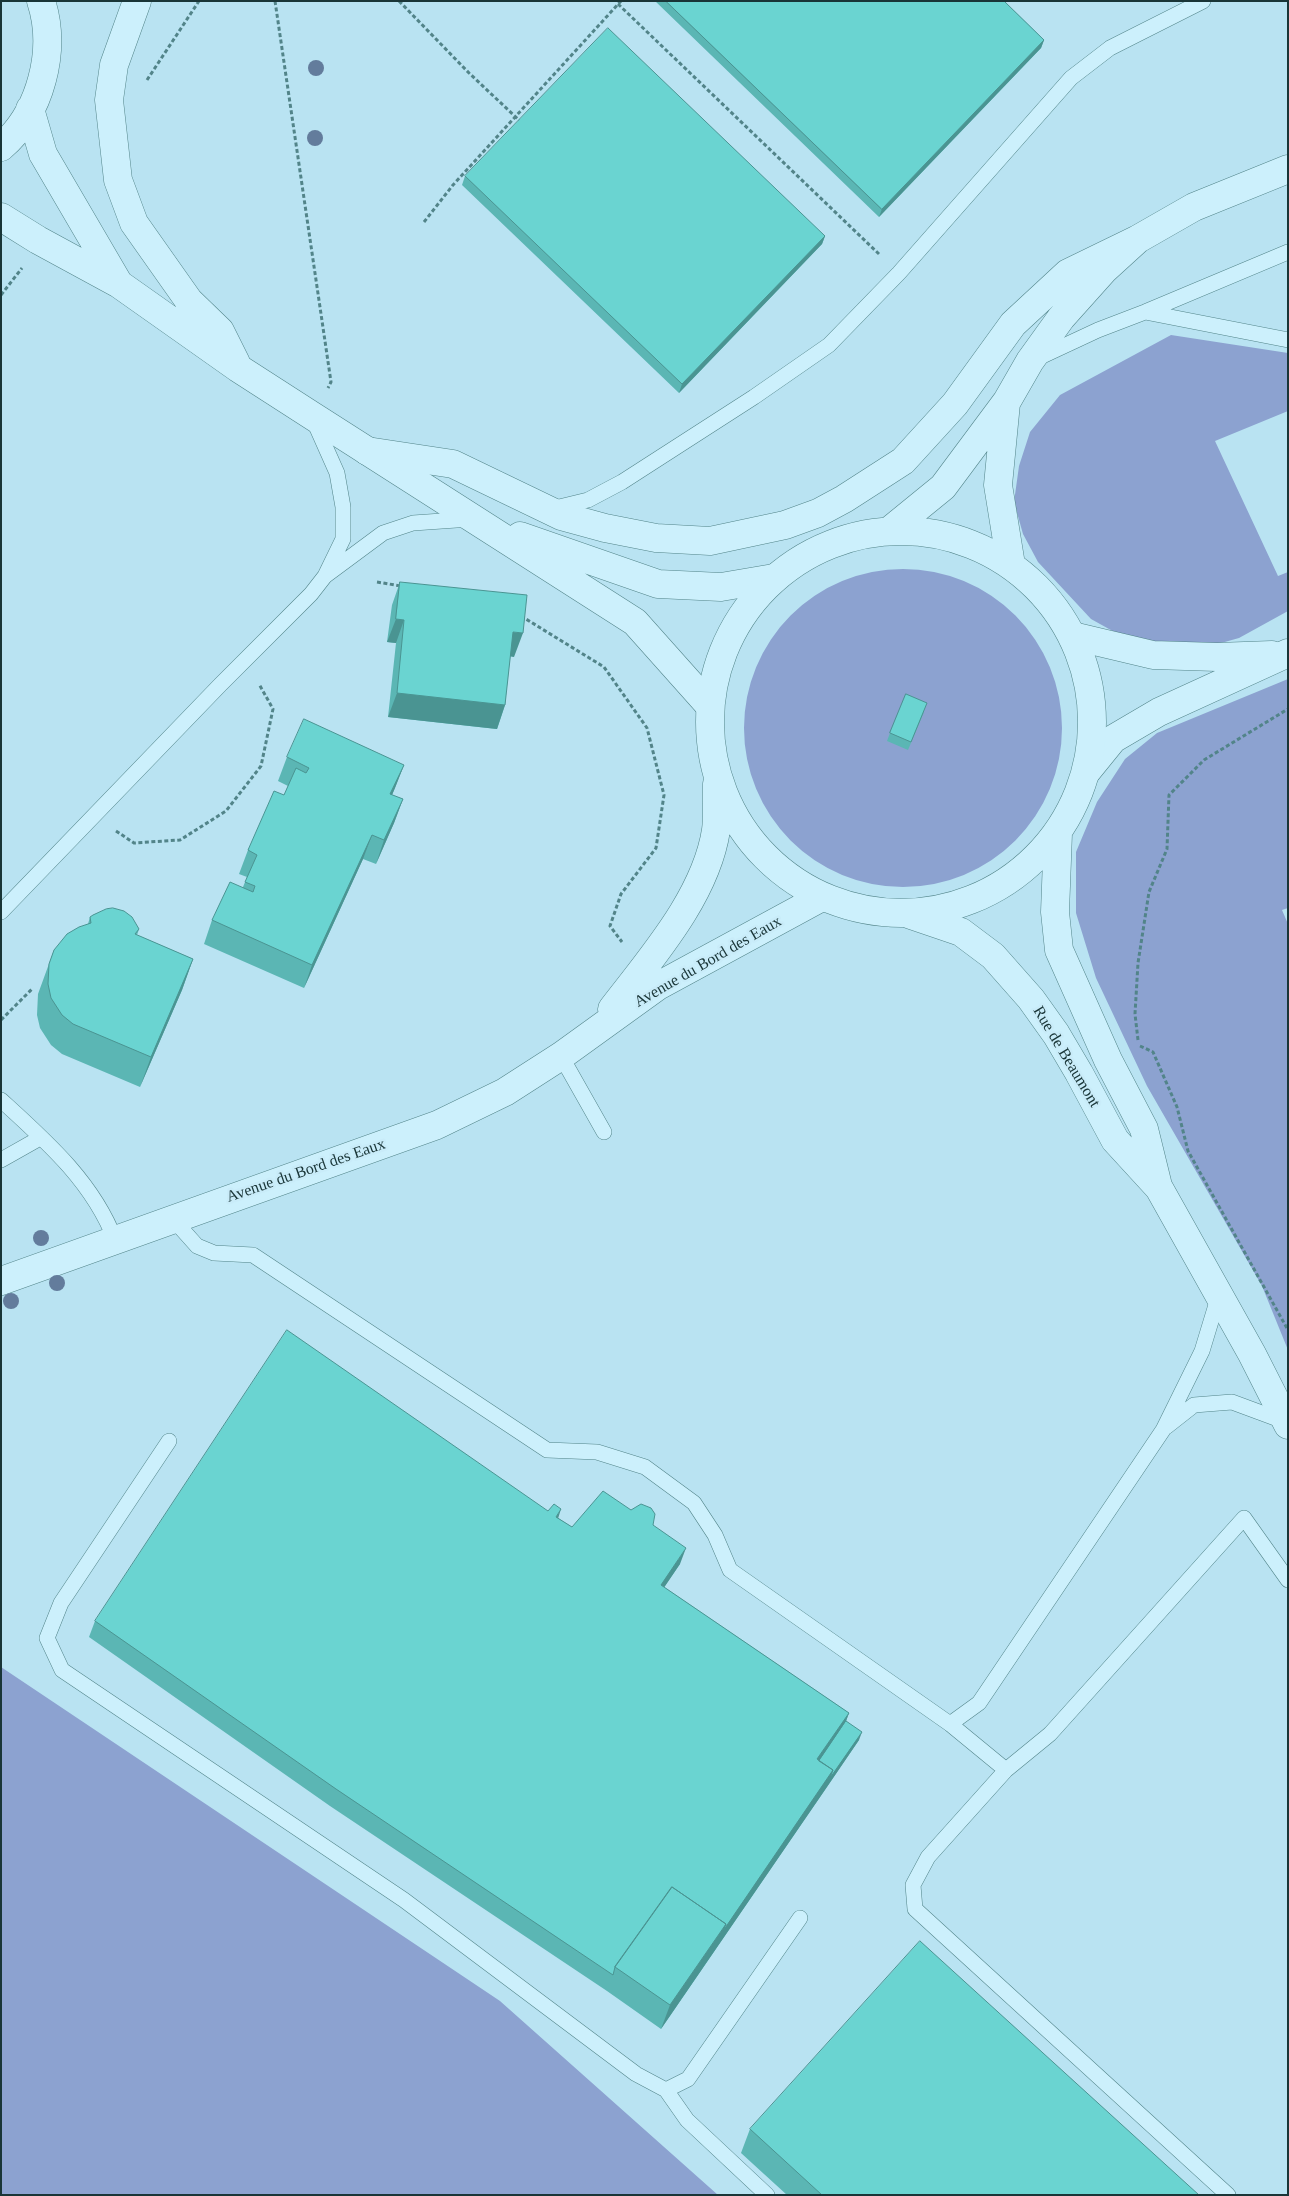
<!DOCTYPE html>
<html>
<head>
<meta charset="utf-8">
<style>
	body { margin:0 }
	#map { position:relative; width:1289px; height:2196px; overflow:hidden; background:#b9e3f2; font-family:"Times New Roman",serif }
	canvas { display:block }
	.frame { position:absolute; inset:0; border:2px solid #193537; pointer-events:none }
</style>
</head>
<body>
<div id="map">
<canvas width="1289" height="2196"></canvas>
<div class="frame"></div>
</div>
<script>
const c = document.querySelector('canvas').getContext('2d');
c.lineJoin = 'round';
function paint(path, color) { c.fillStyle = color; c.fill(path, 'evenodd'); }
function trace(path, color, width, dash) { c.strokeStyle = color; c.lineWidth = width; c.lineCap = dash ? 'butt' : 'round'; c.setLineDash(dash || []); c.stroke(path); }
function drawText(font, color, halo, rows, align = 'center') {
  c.font = font + ' "Times New Roman",serif'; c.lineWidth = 5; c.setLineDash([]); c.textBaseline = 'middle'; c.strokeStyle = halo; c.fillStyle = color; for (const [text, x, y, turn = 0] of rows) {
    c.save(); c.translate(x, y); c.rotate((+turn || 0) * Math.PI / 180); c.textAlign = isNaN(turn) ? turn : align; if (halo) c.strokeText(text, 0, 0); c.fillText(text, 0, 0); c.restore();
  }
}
const green = new Path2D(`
	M1171 335 1288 353V411L1215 441 1278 576 1288 572V611L1239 638 1214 645 1146 642 1118 634 1091 619 1038 562 1023 534 1014 502 1019 466 1030 432 1060 395Z
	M744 728a159 159 0 1 1 318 0a159 159 0 1 1-318 0Z
	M1288 679V908L1282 910 1288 924V1350L1262 1286 1147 1086 1096 978 1076 913V852L1097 802 1125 759 1157 733Z
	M1 1667 500 2001 718 2195H1Z`);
const path = new Path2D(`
	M275 1 331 382 328 388
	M399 1 469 73 521 122
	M618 4 879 254
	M147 80 199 1
	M424 222 453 185 621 1
	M1 295 22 268
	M377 582 401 586
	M521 616 604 667 647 728 664 795 656 848 621 894 610 926 622 942
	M116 831 134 843 180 840 226 811 261 766 273 709 259 684
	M1 1020 33 988
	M1138 1040 1135 1014 1138 963 1149 892 1167 849 1169 795 1204 760 1288 709
	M1140 1046 1153 1052 1177 1107 1188 1151 1288 1330`);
const service = new Path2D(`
	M1145 312 1288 340
	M1038 358 1098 330 1145 312 1288 252
	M551 509 588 500 622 482 754 397 829 345 899 273 1071 78 1110 48 1203 1
	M325 576 383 533 413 523 471 519
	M1 912 220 685 311 594 325 576 343 539V507L337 473 313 419
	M561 1056 604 1132
	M1 1100C46 1141 93 1182 115 1240
	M1 1160 40 1138
	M172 1218 197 1246 214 1253 253 1255 547 1450 597 1452 645 1467 694 1503 715 1535 730 1570 950 1724 1006 1770
	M1166 1427 1194 1405 1232 1402 1286 1422
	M169 1441 61 1603 47 1638 62 1670 404 1900 636 2074 666 2090 687 2120 767 2195
	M950 1724 979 1703 1163 1430 1202 1351 1219 1295
	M666 2090 688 2079 800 1918
	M1228 2195 915 1909 913 1885 928 1857 1006 1770 1050 1734 1244 1518 1288 1580`);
const minor = new Path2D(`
	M137 1 114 65 109 100 118 180 134 223 189 301 220 331 236 363
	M30 109 43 154 119 284
	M1 147C41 113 57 50 41 1
	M1 217 38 240 119 284 238 368 311 415 635 622 709 705
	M520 536 658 584 721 587 774 578
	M1073 636 1153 655 1217 657 1272 655
	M1087 771 1113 739 1159 712 1288 653`);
const tertiary = new Path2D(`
	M1006 403 998 485 1011 565
	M367 451 453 464 561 516 605 528 656 538 710 541 785 525 818 513 844 499 903 461 955 404 1013 324 1068 273 1138 239
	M710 722a191 191 0 1 1 382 0a191 191 0 1 1-382 0Z
	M889 531 943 487 1007 401 1030 361 1061 318 1104 270 1138 239 1194 207 1288 169
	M1058 833 1055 912 1059 950 1108 1060 1144 1129 1158 1186
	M911 915 961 932 993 956 1031 999 1056 1034 1079 1073 1115 1140 1159 1188 1252 1354 1288 1425
	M612 1009C651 958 706 896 716 830 718 816 716 799 717 784
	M1 1281 437 1125 505 1092 561 1056 658 986 822 897`);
const trees = [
	[316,68],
	[315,138],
	[41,1238],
	[57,1283],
	[11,1301]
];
const wall = new Path2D(`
	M655 1H1004L1044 40 1041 48 879 217Z
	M465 176 825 236 822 244 679 393 462 185Z
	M400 582 514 657 510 656 505 705 497 729 388 717 396 643 387 642 392 605Z
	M924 712 908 750 887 741 890 733Z
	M287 757 404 765 392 795 403 799 394 823 376 864 363 859 304 988 204 944 212 920 243 887 247 877 239 874 248 850 284 795 288 786 278 781Z
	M90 917 139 929 137 935 193 959 182 990 140 1087 62 1054 51 1045 40 1028 37 1015 38 994 54 950 88 924Z
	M558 1518 572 1527 653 1525 680 1564 664 1587 849 1713 846 1721 859 1740 661 2029 607 1991 330 1806 89 1637 95 1621Z
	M750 2129 1199 2195H787L741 2153Z`);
const shadedWall = new Path2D(`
	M1044 40 1041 48 879 217 882 209Z
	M825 236 822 244 679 393 682 384Z
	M396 619 404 620 396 643 387 642Z
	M513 632 523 633 514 657 504 655Z
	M397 693 505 705 497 729 388 717Z
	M404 765 395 788 382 818 390 794Z
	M403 799 394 823 376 864 384 840Z
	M372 835 363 859 304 988 312 965Z
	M193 959 182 990 140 1087 151 1057Z
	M561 1509 556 1525V1517Z
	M686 1548 680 1564 655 1601 661 1585Z
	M849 1713 843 1729 814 1767 817 1759Z
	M862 1732 859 1740 827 1787 661 2029 670 2005 833 1770Z`);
const building = new Path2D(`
	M666 1H1004L1044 40 882 209Z
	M608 28 825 236 682 384 465 176Z
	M400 582 527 595 523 633 513 632 505 705 397 693 404 620 396 619Z
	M906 694 927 703 911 742 890 733Z
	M304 719 404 765 390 794 403 799 384 840 372 835 312 965 212 920 230 882 253 892 255 886 245 882 257 855 248 850 274 791 284 795 296 768 306 773 309 768 287 757Z
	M113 908 124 911 132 917 139 929 135 934 193 959 151 1057 73 1024 62 1015 51 998 48 984 49 964 54 950 67 934 79 927 91 923 90 917 93 915 106 909Z
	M287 1330 548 1511 554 1504 561 1509 556 1517 572 1527 603 1491 631 1510 641 1504 651 1508 655 1514 653 1525 686 1548 661 1585 849 1713 817 1759 833 1770 723 1931 726 1924 672 1887 615 1967 613 1975 336 1789 95 1621Z
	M846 1721 862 1732 830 1778 833 1770 819 1761Z
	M672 1887 726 1924 670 2005 615 1967Z
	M920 1941 1199 2195H822L750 2129Z`);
const streetNames = [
	["Avenue du Bord des Eaux",708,962,-30],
	["Rue de Beaumont",1066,1057,59],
	["Avenue du Bord des Eaux",306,1171,-19]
];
paint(green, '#8ca2d0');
trace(service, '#528489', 16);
trace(minor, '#528489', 29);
trace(tertiary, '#528489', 29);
trace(path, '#528489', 3, [4, 2.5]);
trace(service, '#ccf0fc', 15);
trace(minor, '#ccf0fc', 28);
trace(tertiary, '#ccf0fc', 28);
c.fillStyle = '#637c9c';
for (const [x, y] of trees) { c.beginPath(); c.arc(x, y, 8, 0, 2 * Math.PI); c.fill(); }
paint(wall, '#5bb6b4');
paint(shadedWall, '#4a9492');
paint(building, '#6ad4d1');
trace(building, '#4a9492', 1);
drawText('16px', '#193537', '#c9ecf9', streetNames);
</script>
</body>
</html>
